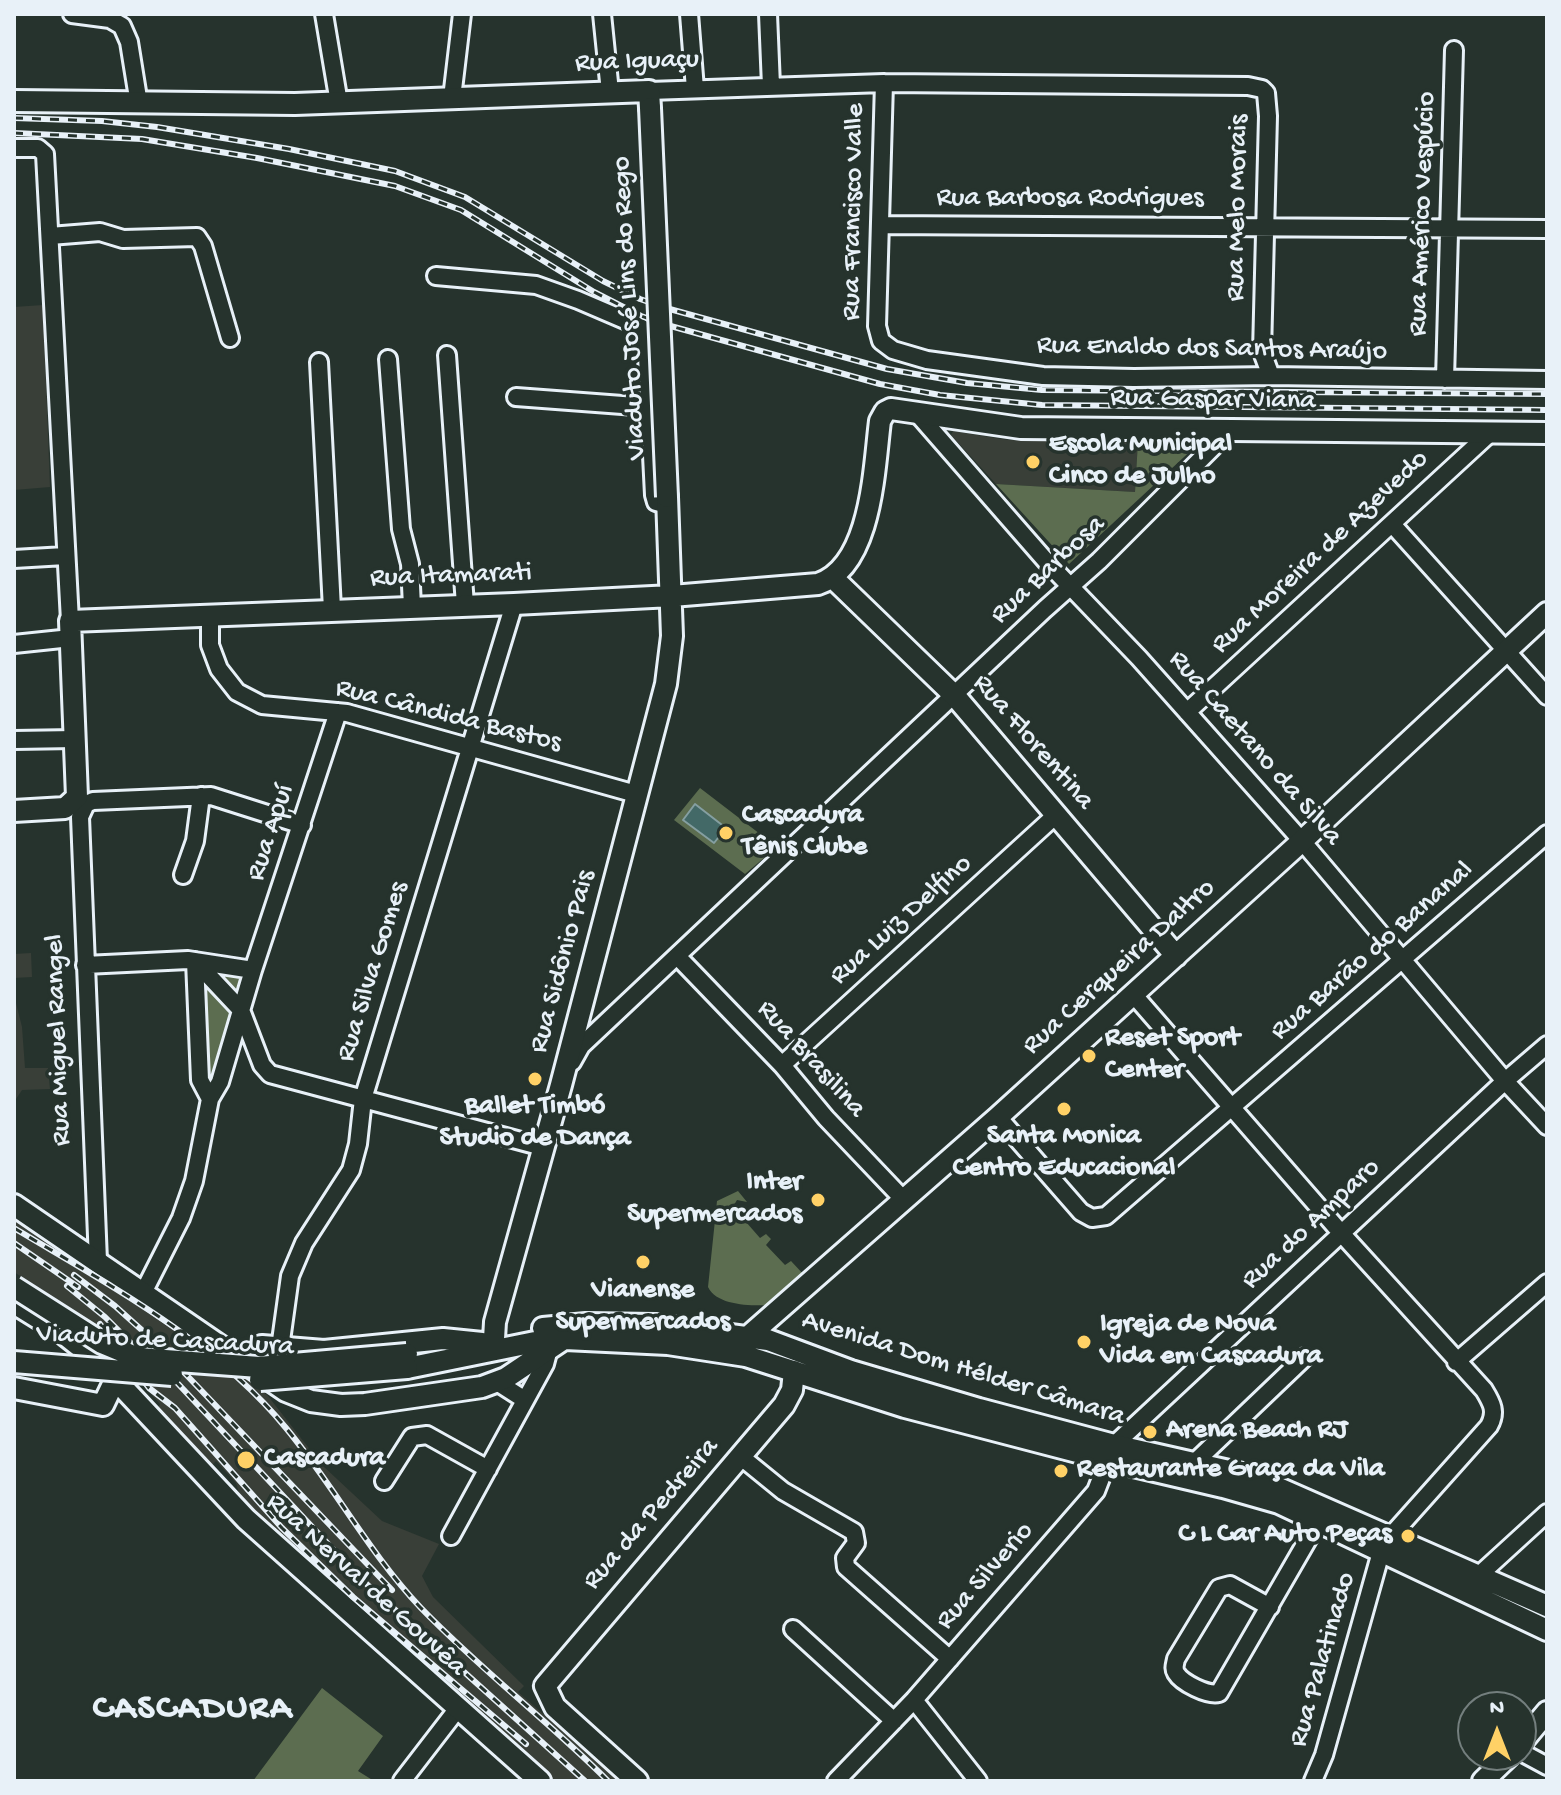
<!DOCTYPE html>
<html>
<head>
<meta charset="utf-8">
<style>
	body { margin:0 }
	#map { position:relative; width:1561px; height:1795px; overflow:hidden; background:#26332d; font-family:"Gochi Hand",sans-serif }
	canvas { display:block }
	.frame { position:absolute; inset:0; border:16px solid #e8f1f8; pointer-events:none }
	.north { position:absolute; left:1457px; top:1691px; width:80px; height:80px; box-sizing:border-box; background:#26332d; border:2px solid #747f7e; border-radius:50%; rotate:0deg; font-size:22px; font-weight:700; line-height:32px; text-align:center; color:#e8f1f8 }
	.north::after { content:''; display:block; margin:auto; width:28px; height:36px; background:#ffd166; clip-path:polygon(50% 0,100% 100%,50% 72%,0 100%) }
</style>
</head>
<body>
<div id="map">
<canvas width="1561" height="1795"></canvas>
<div class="frame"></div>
<div class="north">N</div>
</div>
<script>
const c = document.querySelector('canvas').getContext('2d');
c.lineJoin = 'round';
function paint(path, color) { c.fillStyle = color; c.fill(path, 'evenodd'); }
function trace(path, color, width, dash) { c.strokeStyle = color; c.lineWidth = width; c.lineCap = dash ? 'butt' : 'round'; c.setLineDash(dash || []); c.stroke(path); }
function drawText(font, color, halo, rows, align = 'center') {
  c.font = font + ' "Gochi Hand",sans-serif'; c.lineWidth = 7; c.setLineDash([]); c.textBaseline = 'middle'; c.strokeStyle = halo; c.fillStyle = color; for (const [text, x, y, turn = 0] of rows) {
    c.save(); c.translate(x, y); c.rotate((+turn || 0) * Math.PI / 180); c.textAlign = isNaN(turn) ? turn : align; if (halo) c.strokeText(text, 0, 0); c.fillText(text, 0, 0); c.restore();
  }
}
const built = new Path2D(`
	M43 305 50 487 14 490V307Z
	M953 431 1008 440 1138 441 1135 492 996 484 951 435Z
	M31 953 32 977 14 978V954Z
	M14 995 22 1027 25 1068H48L50 1089 22 1090 14 1102Z
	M14 1218 229 1361 268 1396 322 1465 382 1521 439 1544 422 1576 433 1597 524 1686 518 1692 620 1781H553L252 1508 240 1496 236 1483 216 1461 210 1467 158 1408 160 1404 143 1385 51 1296 14 1272Z`);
const green = new Path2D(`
	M1138 441H1196L1198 444 1069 564 996 484 1135 492Z
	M700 788 777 847 745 874 674 820Z
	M206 968 240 973 244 978 216 1087H206L201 975Z
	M738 1191 747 1202 737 1200 734 1205 735 1211 739 1214H748L746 1222 760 1238 766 1234 771 1239 766 1245 785 1265 791 1261 805 1276 771 1305C752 1306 717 1306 708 1287L717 1201Z
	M322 1688 383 1736 358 1771 374 1781H253Z`);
const water = new Path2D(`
	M695 804 726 828 714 843 683 820Z`);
const minor = new Path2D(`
	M72 14 110 19 122 26 129 42 139 104
	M324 14 339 103
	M602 14 610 92
	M689 14 695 89
	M768 14 771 86
	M884 83 877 326 881 341 893 350 927 360 1043 376 1134 378 1271 376 1547 380
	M649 91 884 83 1248 86 1262 89 1266 93 1268 116 1262 352 1271 376
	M452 98 462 14
	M14 148H38L45 154 70 621
	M880 225 1547 229
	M50 236 100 232 123 239 197 237 203 246 230 338
	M436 276 536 285 578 300 641 327 646 336 654 495 656 502 668 505
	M447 355 465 605
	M388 359 401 529 410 564 412 607
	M319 362 332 609
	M1445 379 1454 50
	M516 397 649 407
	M916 412 1046 561 1139 658 1302 841 1505 1081 1547 1126
	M1392 524 1547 696
	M14 559 65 556
	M210 615V645L219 669 237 692 262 705 347 713 636 794
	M14 644 71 638
	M1187 712 1490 433
	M14 740 75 739
	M93 801 86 804 80 817 98 1261
	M93 801 211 796 302 825
	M183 875 195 841 201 796
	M677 956 782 1065 826 1118 903 1199
	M195 961 241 1010 262 1065 270 1074 543 1147
	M195 961 200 1080 210 1099
	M85 965 188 960 253 970
	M1133 994 1342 1234 1484 1390C1492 1403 1497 1412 1489 1426L1389 1538
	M572 1062 581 1046 1045 609 1099 561 1231 429
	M782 1065 1057 814
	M998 1117 1081 1212 1092 1218 1106 1216 1547 834
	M143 1293 181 1218 194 1181 210 1099 220 1082 253 970 338 712
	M280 1348 290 1276 304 1243 351 1170 358 1144 363 1099 514 604
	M1456 1362 1547 1283
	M497 1382 525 1400
	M1114 1445 1505 1081 1547 1045
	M740 1456 783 1491 854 1532 856 1543 845 1558 846 1567 950 1659
	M1194 1463 1305 1357
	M384 1481 412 1437 427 1435 488 1469
	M451 1536 545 1364 549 1349
	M1477 1577 1547 1513
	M1270 1607 1230 1585 1219 1588 1176 1659C1175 1665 1173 1668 1176 1673 1182 1683 1208 1696 1219 1693L1318 1522
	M793 1629 894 1721
	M914 1700 978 1781
	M1521 1752 1547 1766
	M402 1781 459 1707
	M836 1781 914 1700 1096 1491 1108 1460
	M1313 1781 1324 1755 1381 1552`);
const major = new Path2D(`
	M14 101 295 104 649 91 650 108
	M833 578 955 696 1176 956
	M14 811 65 808 77 797 70 621 514 604 672 596 818 584C872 566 874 468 880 421L885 412 891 409 1021 428 1547 433
	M14 1205 286 1391 311 1401 341 1405 365 1404 482 1387 506 1378 561 1341
	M14 1303 64 1334 98 1361 246 1519 540 1781
	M543 1328 586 1324 655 1325 768 1340 851 1371 979 1409 1114 1445 1251 1476 1547 1606
	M494 1339 495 1322 561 1085 666 684 672 636 667 497
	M743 1341 998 1117 1302 841 1547 613
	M252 1368C249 1360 254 1350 262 1346L324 1351 443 1339 482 1343
	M407 1368 540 1341 565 1339 668 1344 746 1356 905 1407 1108 1460 1223 1487 1279 1503 1547 1630
	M14 1388 103 1405 115 1380
	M1521 1743 1547 1712
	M637 1781 555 1707 545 1686 784 1405 792 1390 794 1371
	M1483 1781 1510 1755`);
const rail = new Path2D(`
	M14 118 102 121 157 127 289 149 395 171 465 197 603 281 640 299 666 308 887 369 967 383 1042 390 1547 394
	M14 133 142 139 257 158 395 186 461 210 594 292 641 316 667 325 880 384 940 395 1042 405 1547 410
	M14 1228C109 1285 215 1341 286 1428 334 1486 369 1553 421 1608 480 1669 548 1721 608 1781
	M14 1243 78 1287
	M74 1275 115 1306 154 1341 392 1590
	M67 1286 105 1317 141 1353
	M100 1324 149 1388 175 1408 282 1528 353 1597 526 1744
	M138 1341 361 1579 585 1781`);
const majorBridge = new Path2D(`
	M650 108 667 497
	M14 1287 102 1343 138 1358 259 1367 407 1354
	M14 1362 172 1375
	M260 1380 407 1368`);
const markers = [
	[1033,462,8,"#ffd166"],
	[726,833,8,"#ffd166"],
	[1089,1056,8,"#ffd166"],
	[535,1079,8,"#ffd166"],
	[1064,1109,8,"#ffd166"],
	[818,1200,8,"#ffd166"],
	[643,1262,8,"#ffd166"],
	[1084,1342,8,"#ffd166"],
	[1150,1432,8,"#ffd166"],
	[246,1460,10,"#ffd166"],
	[1061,1471,8,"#ffd166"],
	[1408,1536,8,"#ffd166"]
];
const streetNames = [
	["Rua Iguaçu",637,63,-2],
	["Rua Barbosa Rodrigues",1070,200],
	["Rua Melo Morais",1239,208,-89],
	["Rua Francisco Valle",855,212,-89],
	["Rua Américo Vespúcio",1424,214,-88],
	["Viaduto José Lins do Rego",631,308,-93],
	["Rua Enaldo dos Santos Araújo",1212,350,1],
	["Rua Gaspar Viana",1213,401,1],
	["Rua Moreira de Azevedo",1321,553,-43],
	["Rua Barbosa",1049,571,-43],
	["Rua Itamarati",451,577,-2],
	["Rua Cândida Bastos",448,717,14],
	["Rua Florentina",1032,743,49],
	["Rua Caetano da Silva",1254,749,49],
	["Rua Apuí",272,833,-72],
	["Rua Luiz Delfino",902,921,-42],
	["Rua Barão do Bananal",1373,952,-41],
	["Rua Sidônio Pais",564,962,-75],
	["Rua Cerqueira Daltro",1120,968,-42],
	["Rua Silva Gomes",374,972,-73],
	["Rua Miguel Rangel",60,1040,-92],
	["Rua Brasilina",810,1060,48],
	["Rua do Amparo",1312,1225,-43],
	["Viaduto de Cascadura",165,1342,3],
	["Avenida Dom Hélder Câmara",963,1370,17],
	["Rua da Pedreira",652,1515,-49],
	["Rua Silverio",986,1577,-49],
	["Rua Nerval de Gouvêa",365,1586,42],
	["Rua Palatinado",1324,1660,-74]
];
const poiNames = [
	["Escola Municipal",1049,446],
	["Cinco de Julho",1049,478],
	["Cascadura",742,817],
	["Tênis Clube",742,849],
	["Reset Sport",1105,1040],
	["Center",1105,1072],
	["Ballet Timbó",535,1108,"center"],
	["Studio de Dança",535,1140,"center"],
	["Santa Monica",1064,1138,"center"],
	["Centro Educacional",1064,1170,"center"],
	["Inter",802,1184,"right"],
	["Supermercados",802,1216,"right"],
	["Vianense",643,1292,"center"],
	["Supermercados",643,1324,"center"],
	["Igreja de Nova",1100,1326],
	["Vida em Cascadura",1100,1358],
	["Arena Beach RJ",1166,1432],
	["Cascadura",264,1460],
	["Restaurante Graça da Vila",1077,1471],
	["C L Car Auto Peças",1392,1536,"right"]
];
const districtNames = [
	["CASCADURA",193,1710]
];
paint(built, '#393f38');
paint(green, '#5c6d50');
paint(water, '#436967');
trace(water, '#859fa1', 2);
trace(minor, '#e8f1f8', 22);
trace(major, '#e8f1f8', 26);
trace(minor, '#26332d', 16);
trace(major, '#26332d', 20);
trace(rail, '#e8f1f8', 6);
trace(rail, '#26332d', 3, [9]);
trace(majorBridge, '#e8f1f8', 26, []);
trace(majorBridge, '#26332d', 20);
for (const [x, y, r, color] of markers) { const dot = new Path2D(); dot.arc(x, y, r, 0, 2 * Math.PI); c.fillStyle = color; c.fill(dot); trace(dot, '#26332d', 3); }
drawText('28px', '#e8f1f8', '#26332d', streetNames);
drawText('bold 28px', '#e8f1f8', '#26332d', poiNames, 'left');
c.letterSpacing = '2px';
drawText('bold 36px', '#e8f1f8', '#26332d', districtNames);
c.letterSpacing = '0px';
</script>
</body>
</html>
